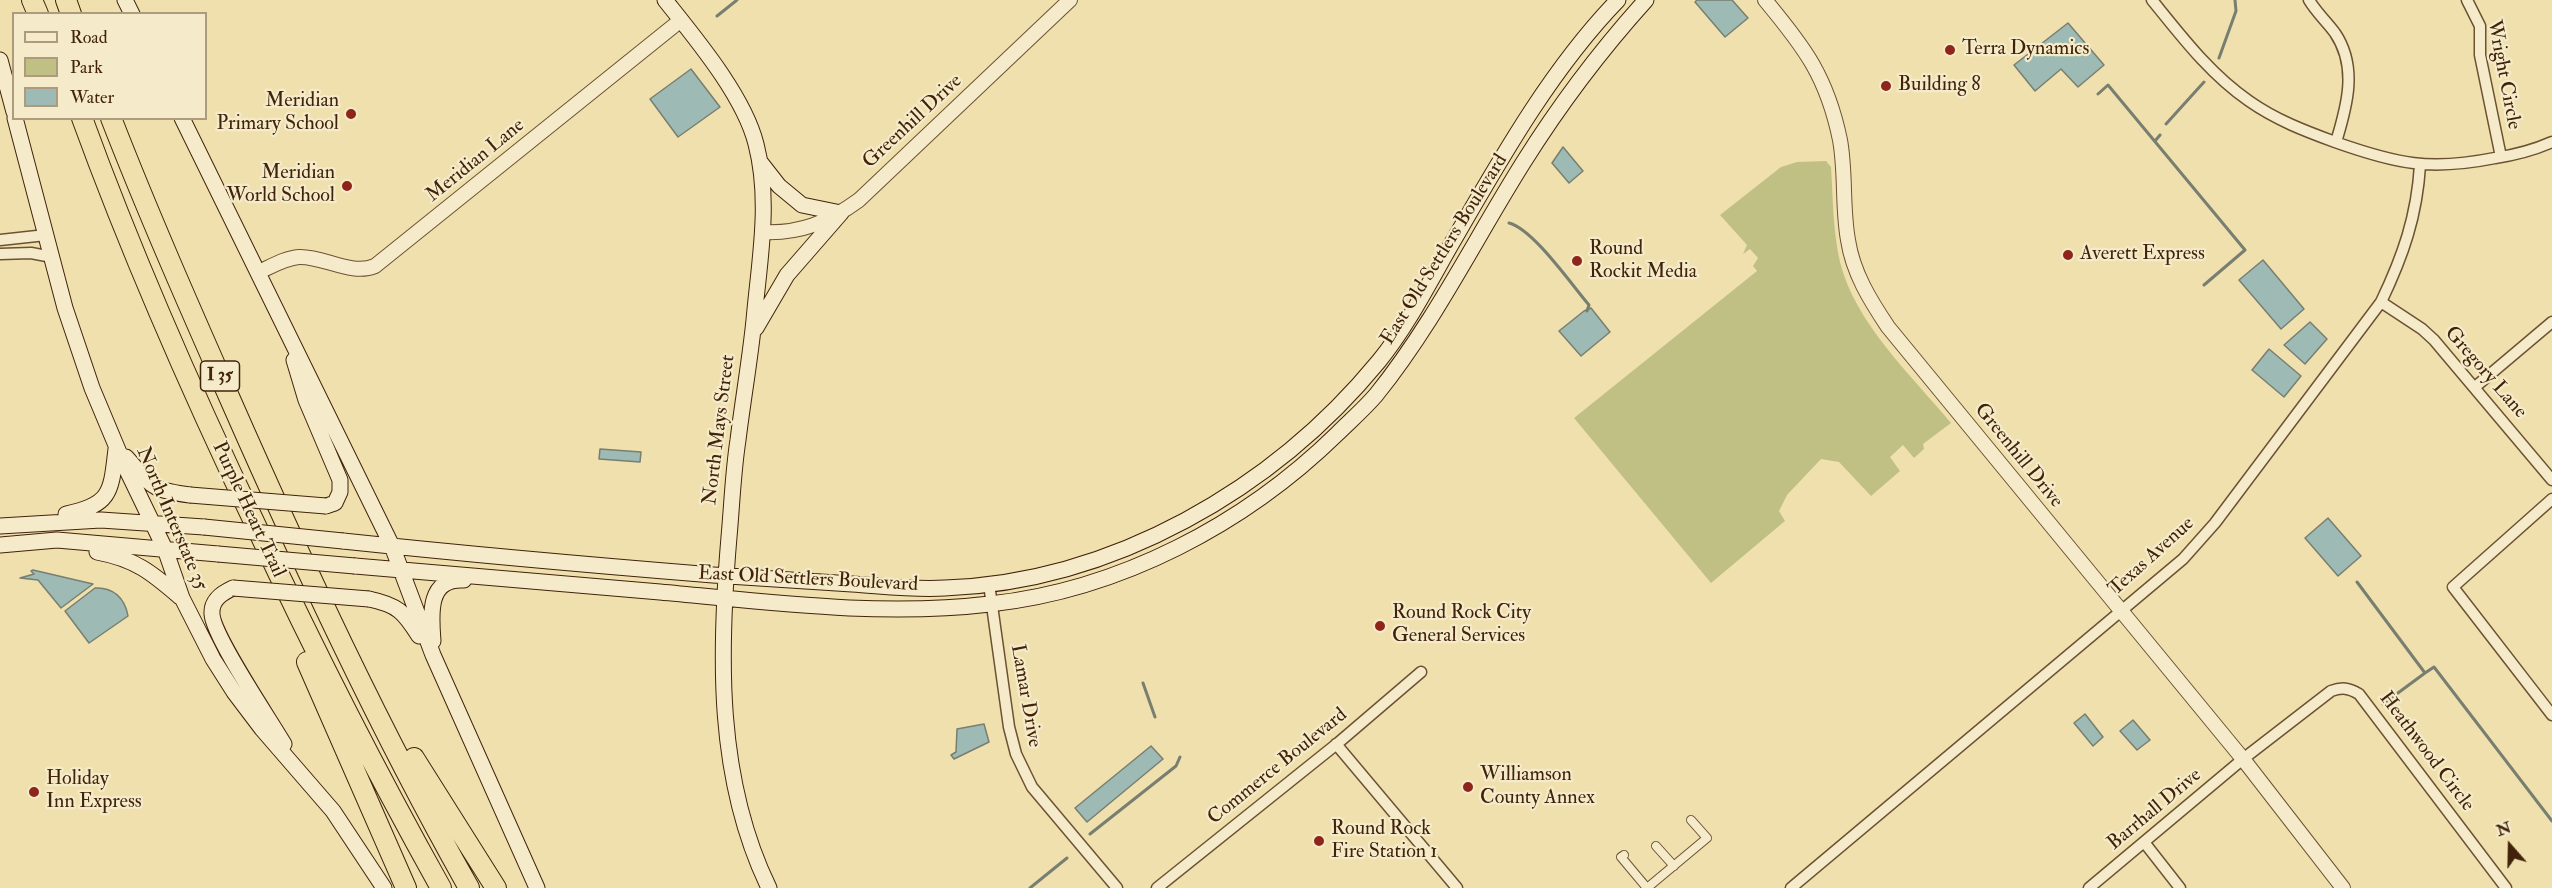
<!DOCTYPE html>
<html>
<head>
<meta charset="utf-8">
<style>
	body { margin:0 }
	#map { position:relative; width:2552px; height:888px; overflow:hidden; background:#efe0ae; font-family:"IM FELL Double Pica",serif }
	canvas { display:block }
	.legend { position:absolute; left:12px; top:12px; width:195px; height:108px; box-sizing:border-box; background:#f5ebca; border:2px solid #ad9b7d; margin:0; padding:8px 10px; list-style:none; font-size:18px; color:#41230a }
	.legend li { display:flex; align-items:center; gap:12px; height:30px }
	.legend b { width:30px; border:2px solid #ad9b7d }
	.north { position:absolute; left:2480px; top:816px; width:60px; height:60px; -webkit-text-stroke:4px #f5ebca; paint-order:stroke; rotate:340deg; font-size:16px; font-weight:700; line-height:24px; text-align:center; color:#41230a }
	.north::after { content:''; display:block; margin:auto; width:21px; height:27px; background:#41230a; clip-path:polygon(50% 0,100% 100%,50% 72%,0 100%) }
</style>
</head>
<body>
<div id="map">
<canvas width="2552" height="888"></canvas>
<ul class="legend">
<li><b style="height:8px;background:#f5ebca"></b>Road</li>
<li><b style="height:16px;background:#c0c085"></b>Park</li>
<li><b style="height:16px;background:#9dbbb4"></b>Water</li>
</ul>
<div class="north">N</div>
</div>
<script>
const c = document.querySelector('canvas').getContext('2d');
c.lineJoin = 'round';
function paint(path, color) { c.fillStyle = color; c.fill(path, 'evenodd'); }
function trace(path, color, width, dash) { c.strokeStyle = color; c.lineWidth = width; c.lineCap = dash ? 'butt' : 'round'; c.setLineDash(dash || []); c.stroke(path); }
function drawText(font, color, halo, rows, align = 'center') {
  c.font = font + ' "IM FELL Double Pica",serif'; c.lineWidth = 4.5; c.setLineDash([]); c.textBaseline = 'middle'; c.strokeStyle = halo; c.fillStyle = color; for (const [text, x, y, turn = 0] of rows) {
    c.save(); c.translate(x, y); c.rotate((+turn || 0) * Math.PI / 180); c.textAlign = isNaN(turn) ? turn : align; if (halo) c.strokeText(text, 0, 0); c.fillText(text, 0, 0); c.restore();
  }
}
const green = new Path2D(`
	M1826 161 1831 167C1833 198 1833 232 1840 262 1855 323 1912 376 1951 423L1923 444 1924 449 1914 458 1903 445 1890 457 1900 471 1871 496 1839 462 1821 459 1787 495 1779 511 1785 521 1711 583 1574 418 1757 271 1753 266 1758 258 1750 249 1743 254 1747 245 1720 215 1781 167 1797 162Z`);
const water = new Path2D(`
	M1697 0H1732L1748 18 1725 37 1695 2Z
	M2068 23 2104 65 2078 87 2061 69 2035 91 2014 65Z
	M691 69 720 107 678 137 650 99Z
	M1563 147 1583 171 1569 183 1552 163Z
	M2263 260 2304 309 2281 329 2239 280Z
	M1591 308 1610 332 1581 356 1559 331 1584 311Z
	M2310 322 2327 339 2305 364 2284 345Z
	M2269 349 2301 376 2284 397 2252 370Z
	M600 449 641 452 640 462 599 459Z
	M2328 518 2361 556 2338 576 2305 538Z
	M33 570 93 584 61 608 38 580 20 578 34 574 31 571Z
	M95 588C113 587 125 598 128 616L89 643 65 611Z
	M2085 714 2103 737 2093 746 2074 723Z
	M2133 720 2150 740 2137 750 2120 731Z
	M984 724 989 742 954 759 951 755 956 752 957 729Z
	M1151 746 1163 759 1087 822 1075 808Z`);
const stream = new Path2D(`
	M717 16 737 0
	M2219 58 2236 11 2235 0
	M2098 94 2108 85 2245 250 2204 285
	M2166 124 2204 82
	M2155 141 2160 135
	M1509 223C1533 229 1571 284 1589 305L1587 311
	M2357 582 2425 673 2434 667 2552 821
	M1143 683 1155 717
	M2383 704 2425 673
	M1090 834 1176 766 1180 757
	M1030 888 1067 858`);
const pedestrian = new Path2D(`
	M1656 846 1674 866
	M1624 855 1621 857 1647 888 1707 838 1691 820`);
const minor = new Path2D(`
	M2152 0C2182 37 2210 74 2249 101 2276 120 2305 131 2335 142 2397 164 2430 171 2495 158 2515 155 2534 150 2552 142
	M2309 0C2316 12 2327 22 2335 33 2358 67 2347 106 2336 142
	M2467 0 2480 26V55L2501 157
	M0 240 46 235
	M0 254 31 253 52 257
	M2381 302 2422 329 2434 340 2552 480
	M2475 387 2552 322
	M2552 499 2453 587 2552 715
	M989 584 1009 727 1016 754 1032 787 1117 888
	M1336 744 1457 888
	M2144 842 2180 888
	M1157 888 1338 743 1421 672
	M1791 888 2183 559 2215 523 2381 302C2403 256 2417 216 2420 165
	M2089 888 2243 759 2331 691C2342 687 2349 688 2359 694L2506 888`);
const tertiary = new Path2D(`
	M1765 0C1805 48 1827 77 1840 140 1846 173 1842 207 1848 240 1853 273 1870 300 1888 327L2243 759 2343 888
	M762 232C800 234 829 222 859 200L1070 0
	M259 272C272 266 285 258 299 257 324 256 351 276 375 266L681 20`);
const secondary = new Path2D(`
	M125 0 132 14
	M665 0C696 39 744 96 756 144 771 202 759 262 754 320 750 360 743 399 738 440 733 472 732 504 729 537 719 655 716 779 769 888
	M0 60 14 112
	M15 118 65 308 92 388 123 462 165 549 182 598 213 659 234 692 262 729 333 811 384 888
	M182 118 392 546 433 655 537 888
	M761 163 779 186 802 205 841 213
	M756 328 787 275 841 213
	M294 360 306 400 340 480V492L335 503 326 506
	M126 457C152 486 150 490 190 495
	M66 514C112 505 111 491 116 449
	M0 526 101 520 204 527
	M343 541C466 554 589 565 713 575 759 578 806 581 852 584 883 586 914 590 945 588 1113 582 1274 489 1379 361 1408 325 1429 283 1452 243 1500 160 1551 69 1618 0
	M0 545 57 540 218 554
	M97 552C135 559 151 572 180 597
	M355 566C457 575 559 583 660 592 769 602 881 617 990 604 1120 590 1245 524 1337 434 1350 421 1364 409 1376 395 1434 323 1474 241 1523 163 1560 104 1600 51 1646 0
	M233 588C222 593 211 600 212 614 213 636 270 720 284 744
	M369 599C398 605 404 612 419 636
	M433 641C431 615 427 578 464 580`);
const motorway = new Path2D(`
	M32 0 38 14
	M66 0 71 14
	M82 118C133 258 193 394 257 528 314 650 375 770 441 888
	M111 118C148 213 189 306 230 399 303 565 380 730 469 888
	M307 662 406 888
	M414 758 496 888`);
const secondaryBridge = new Path2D(`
	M190 495 326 506
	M204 527 343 541
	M218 554 355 566
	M233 588 369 599`);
const markers = [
	[1950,50,6,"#8f2418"],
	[1886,86,6,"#8f2418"],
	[351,114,6,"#8f2418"],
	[347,186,6,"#8f2418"],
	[2068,255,6,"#8f2418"],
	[1577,261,6,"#8f2418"],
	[1380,626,6,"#8f2418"],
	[1468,787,6,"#8f2418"],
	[34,792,6,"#8f2418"],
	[1319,841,6,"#8f2418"]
];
const shields = [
	[220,376,39]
];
const shieldNames = [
	["I 35",220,376]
];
const poiNames = [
	["Terra Dynamics",1962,50],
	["Building 8",1898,86],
	["Meridian",339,102,"right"],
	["Primary School",339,125,"right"],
	["Meridian",335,174,"right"],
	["World School",335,197,"right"],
	["Round",1589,250],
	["Rockit Media",1589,273],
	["Averett Express",2080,255],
	["Round Rock City",1392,614],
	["General Services",1392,637],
	["Williamson",1480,776],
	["County Annex",1480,799],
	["Holiday",46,780],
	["Inn Express",46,803],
	["Round Rock",1331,830],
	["Fire Station 1",1331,853]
];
const streetNames = [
	["Wright Circle",2503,75,79],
	["Greenhill Drive",913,122,-43],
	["Meridian Lane",476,161,-39],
	["East Old Settlers Boulevard",1445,250,-58],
	["Gregory Lane",2485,373,49],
	["North Mays Street",720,430,-83],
	["Greenhill Drive",2018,456,51],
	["Purple Heart Trail",248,510,65],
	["North Interstate 35",171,519,67],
	["Texas Avenue",2152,557,-42],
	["East Old Settlers Boulevard",808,580,3],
	["Lamar Drive",1025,696,80],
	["Heathwood Circle",2426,752,53],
	["Commerce Boulevard",1278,767,-39],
	["Barrhall Drive",2155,810,-40]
];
paint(green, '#c0c085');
paint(water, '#9dbbb4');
trace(water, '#787e70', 1.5);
trace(stream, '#787e70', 3);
trace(pedestrian, '#6c5233', 10);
trace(minor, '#6c5233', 13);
trace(tertiary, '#6c5233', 16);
trace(secondary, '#41230a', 17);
trace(motorway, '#41230a', 22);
trace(pedestrian, '#f5ebca', 8);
trace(minor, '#f5ebca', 10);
trace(tertiary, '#f5ebca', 14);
trace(secondary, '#f5ebca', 15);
trace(motorway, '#efe0ae', 20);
trace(secondaryBridge, '#41230a', 17, []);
trace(secondaryBridge, '#f5ebca', 15);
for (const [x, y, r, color] of markers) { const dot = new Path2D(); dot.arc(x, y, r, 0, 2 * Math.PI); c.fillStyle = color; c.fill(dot); trace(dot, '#f5ebca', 2); }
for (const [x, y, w] of shields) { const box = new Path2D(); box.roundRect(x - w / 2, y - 15, w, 30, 4.5); c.fillStyle = '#f5ebca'; c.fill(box); trace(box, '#41230a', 1.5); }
drawText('bold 18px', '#41230a', null, shieldNames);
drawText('20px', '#41230a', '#f5ebca', poiNames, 'left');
drawText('20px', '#41230a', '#f5ebca', streetNames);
</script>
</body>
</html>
